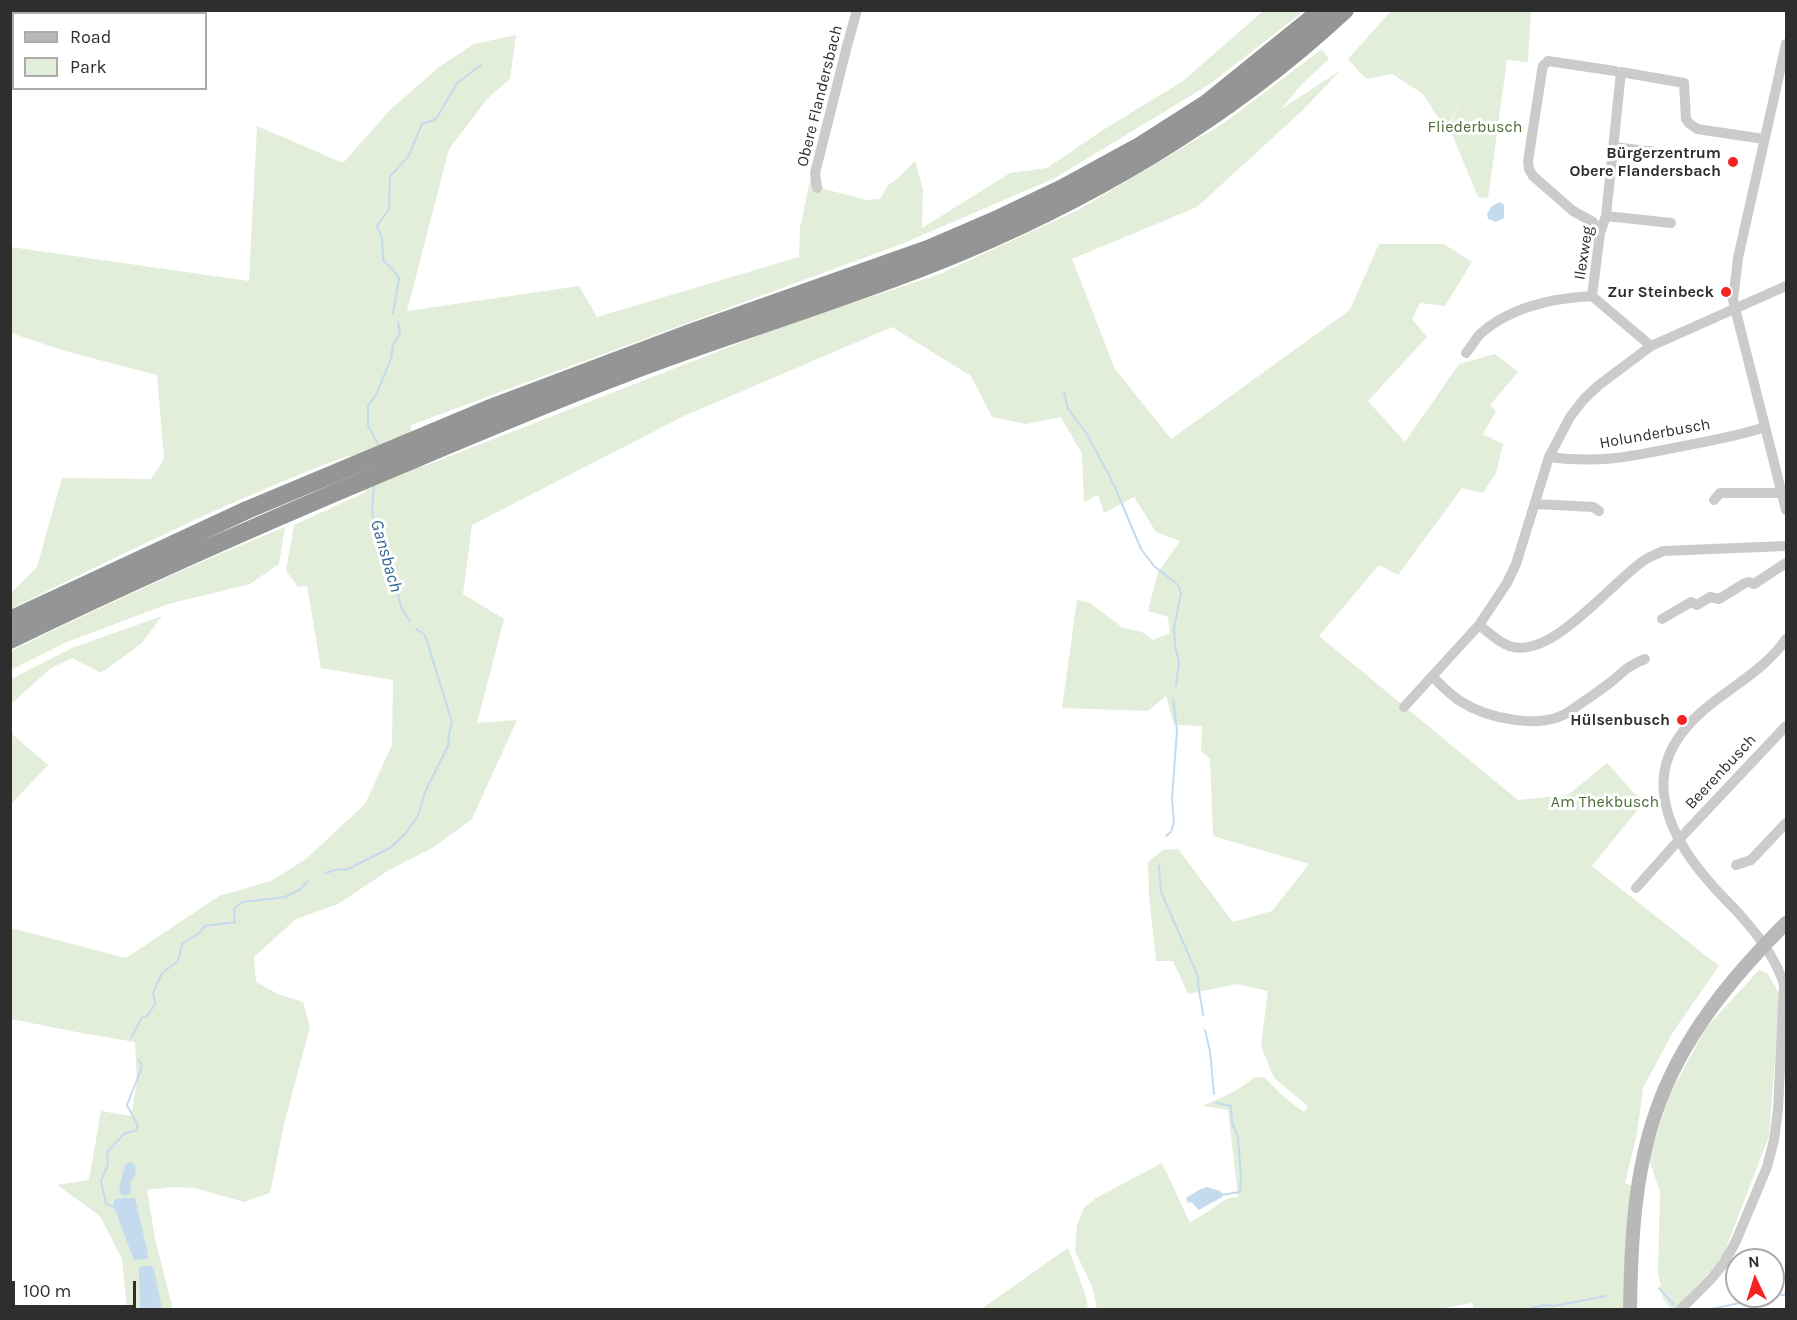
<!DOCTYPE html>
<html>
<head>
<meta charset="utf-8">
<style>
	body { margin:0 }
	#map { position:relative; width:1797px; height:1320px; overflow:hidden; background:#fff; font-family:Karla,sans-serif }
	canvas { display:block }
	.frame { position:absolute; inset:0; border:12px solid #2e2e2e; pointer-events:none }
	.legend { position:absolute; left:12px; top:12px; width:195px; height:78px; box-sizing:border-box; background:#fff; border:2px solid #ababab; margin:0; padding:8px 10px; list-style:none; font-size:18px; color:#2e2e2e }
	.legend li { display:flex; align-items:center; gap:12px; height:30px }
	.legend b { width:30px; border:2px solid #ababab }
	.north { position:absolute; left:1725px; top:1248px; width:60px; height:60px; box-sizing:border-box; background:#fff; border:2px solid #ababab; border-radius:50%; rotate:356deg; font-size:16px; font-weight:700; line-height:24px; text-align:center; color:#2e2e2e }
	.north::after { content:''; display:block; margin:auto; width:21px; height:27px; background:#f42321; clip-path:polygon(50% 0,100% 100%,50% 72%,0 100%) }
	.scale { position:absolute; left:12px; top:1281px; width:124px; height:27px; box-sizing:border-box; border:3px solid #2e2e2e; border-top:0; padding-left:8px; font-size:18px; line-height:21px; white-space:nowrap; color:#2e2e2e; -webkit-text-stroke:4px #fff; paint-order:stroke }
</style>
</head>
<body>
<div id="map">
<canvas width="1797" height="1320"></canvas>
<div class="frame"></div>
<ul class="legend">
<li><b style="height:8px;background:#b8b8b8"></b>Road</li>
<li><b style="height:16px;background:#e2edda"></b>Park</li>
</ul>
<div class="north">N</div>
<div class="scale">100 m</div>
</div>
<script>
const c = document.querySelector('canvas').getContext('2d');
c.lineJoin = 'round';
function paint(path, color) { c.fillStyle = color; c.fill(path, 'evenodd'); }
function trace(path, color, width, dash) { c.strokeStyle = color; c.lineWidth = width; c.lineCap = dash ? 'butt' : 'round'; c.setLineDash(dash || []); c.stroke(path); }
function drawText(font, color, halo, rows, align = 'center') {
  c.font = font + ' Karla,sans-serif'; c.lineWidth = 6; c.setLineDash([]); c.textBaseline = 'middle'; c.strokeStyle = halo; c.fillStyle = color; for (const [text, x, y, turn = 0] of rows) {
    c.save(); c.translate(x, y); c.rotate((+turn || 0) * Math.PI / 180); c.textAlign = isNaN(turn) ? turn : align; if (halo) c.strokeText(text, 0, 0); c.fillText(text, 0, 0); c.restore();
  }
}
const green = new Path2D(`
	M1392 10 1531 11 1528 62 1507 60 1488 198 1478 197 1449 127 1462 99 1446 130 1423 94 1392 74 1366 79 1348 59Z
	M1263 11H1304L1210 84 1055 178 904 243 411 425V432L422 467 778 328 940 274 1078 210 1224 123 1322 49 1329 59 1302 84 1281 109 1341 70 1303 110 1197 207 1072 259 1115 369 1171 439 1350 310 1379 244H1444L1472 262 1445 306 1420 303 1412 319 1427 337 1368 401 1405 442 1459 364 1495 354 1518 372 1490 405 1496 411 1483 434 1503 444 1496 473 1483 493 1462 488 1398 575 1379 565 1319 636 1518 800 1568 795 1607 763 1643 803 1592 866 1719 966 1673 1032 1643 1088 1637 1134 1625 1183 1633 1186 1625 1309 1474 1310 1472 1303 1433 1310 1097 1309 1092 1286 1075 1251 1077 1225 1084 1208 1096 1198 1162 1163 1190 1223 1228 1198 1238 1197 1228 1110 1203 1106 1237 1090 1255 1077 1265 1078 1285 1098 1304 1112 1308 1106 1274 1078 1261 1046 1268 991 1237 984 1188 994 1173 961H1156L1149 895 1148 862 1163 850 1178 849 1233 922 1272 911 1309 864 1213 836 1210 759 1201 751 1202 726 1174 725 1166 696 1148 711 1062 708 1077 600 1090 603 1123 628 1142 632 1153 640 1170 633 1168 617 1148 611 1158 572 1180 541 1156 532 1134 497 1104 513 1098 495 1084 502 1082 454 1061 417 1026 424 992 417 971 376 892 327 684 416 472 525 463 594 504 619 477 723 517 720 472 819 434 847 389 870 338 904 296 919 254 957 256 982 280 995 303 1002 310 1027 285 1120 270 1193 244 1202 195 1188 171 1187 147 1190 155 1239 173 1309H127L122 1259 100 1216 57 1185 89 1180 101 1111 131 1116 137 1082 135 1042 87 1034 11 1019V928L126 958 219 896 271 881 306 859 365 804 392 745 393 680 321 668 307 586 298 587 286 571 294 525 366 492 353 465 350 455C234 498 122 554 11 609V593L37 567 62 478 151 479 164 459 157 375 65 351 11 333V247L249 281 257 126 343 163 391 109 439 67 474 44 516 35 510 79 487 99 449 149 407 311 579 286 597 317 799 257 800 228 812 171 824 189 867 200 880 199 888 185 896 180 915 161 923 190 922 228 1010 173 1047 168 1103 130 1183 81Z
	M285 527 279 564 250 584 168 604 67 642 11 670V651C101 607 192 564 285 527Z
	M162 616 141 644 101 673 72 658 51 668 11 704V679L72 648Z
	M11 733 48 765 11 804Z
	M1759 970 1767 973 1780 995 1769 1136 1722 1259 1675 1309H1671L1663 1298 1658 1273 1660 1192 1649 1159 1670 1094 1706 1028Z
	M1068 1248 1086 1296 1088 1309H981Z`);
const water = new Path2D(`
	M1500 202 1504 205V218L1496 222 1488 219 1487 214 1492 206Z
	M131 1162 135 1165C136 1172 136 1176 130 1182L131 1189 130 1194 124 1196 121 1194 119 1188 125 1165Z
	M1207 1187 1220 1191 1223 1194 1222 1197 1199 1210 1191 1202 1188 1203 1186 1198 1199 1190Z
	M123 1198H135L147 1250 148 1259 134 1260 114 1207V1200Z
	M144 1266H151L154 1270 162 1309H140L139 1268Z`);
const stream = new Path2D(`
	M393 313 399 279 395 272 383 260 382 238 377 226 389 209 390 176 408 157 422 124 436 119 457 83 481 65
	M1064 392 1068 409 1087 434 1114 485 1141 549 1154 566 1178 585 1181 593 1174 628 1175 646 1179 662 1176 686
	M379 446 368 425V406L376 395 391 359 393 345 400 333 398 322
	M374 485 372 511 377 538 382 554 394 578 401 607 410 621
	M1166 836 1171 832 1174 822 1172 799 1177 730 1173 699
	M1159 866 1161 892 1198 976C1197 989 1202 1002 1203 1015
	M325 873 339 869 346 870 390 848 405 834 418 816 425 792 448 746 449 734 452 722 425 635 416 629
	M1205 1030 1210 1051 1214 1094
	M131 1038 141 1019 148 1015 155 1004 153 993 162 973 178 961 182 944 198 934 205 926 235 922 234 909 242 902 285 897 299 890 308 881
	M1216 1103 1231 1106 1232 1123 1238 1137 1241 1177 1240 1192 1221 1195
	M115 1209 114 1207 106 1204 101 1181 108 1164 107 1152 125 1133 135 1131 138 1126 127 1105 142 1067 139 1059
	M1659 1288 1674 1305
	M1773 1294 1784 1295 1786 1293
	M1523 1310 1545 1305 1554 1306 1606 1296
	M1708 1310C1726 1305 1743 1303 1760 1298L1761 1296`);
const street = new Path2D(`
	M1786 44 1738 258 1733 300 1786 510
	M1613 147 1682 155
	M817 188 815 173 847 46 857 10
	M1606 216 1671 223
	M1600 233 1593 222 1573 211 1533 176 1529 169 1528 161 1542 71 1543 66 1548 61 1615 71
	M1592 296 1600 233 1606 216 1621 72 1684 83 1686 119 1689 123 1697 129 1764 139
	M1466 353C1471 347 1475 340 1480 334 1510 307 1553 298 1592 296L1651 346
	M1549 457C1600 464 1634 456 1683 446 1710 441 1738 436 1765 427
	M1714 500 1720 493H1782
	M1535 504 1593 507 1599 511
	M1662 619 1691 602 1697 605 1710 597 1719 599 1745 583 1749 582 1754 584 1786 563
	M1479 625C1488 632 1498 642 1509 646 1552 661 1613 580 1646 559 1651 556 1657 554 1663 551L1786 546
	M1432 676C1441 685 1449 694 1460 701 1486 718 1542 731 1570 711 1583 702 1598 692 1611 682 1623 672 1629 665 1645 659
	M1404 707 1479 625 1507 583 1516 564 1549 457 1570 417 1584 399 1599 385 1651 346 1786 286
	M1736 865 1751 860 1786 823
	M1636 888 1686 832 1786 726
	M1680 1310 1711 1279 1724 1263 1736 1241 1767 1167 1774 1140 1778 1110 1784 984C1776 961 1763 941 1746 922 1736 909 1723 898 1712 885 1676 845 1643 788 1679 737 1707 696 1758 680 1786 639`);
const secondary = new Path2D(`
	M1630 1310C1631 1243 1634 1175 1656 1112 1681 1038 1732 977 1786 923`);
const highway = new Path2D(`
	M10 620 247 510 488 409 690 333 928 249 1000 218 1063 188 1138 147 1207 103 1322 10
	M10 640C133 580 258 525 384 472 464 438 544 404 626 373 728 334 833 303 934 263 1083 204 1227 120 1345 10`);
const markers = [
	[1733,162,6,"#f42321"],
	[1726,292,6,"#f42321"],
	[1682,720,6,"#f42321"]
];
const streetNames = [
	["Obere Flandersbach",820,96,-76],
	["Ilexweg",1584,253,-81],
	["Holunderbusch",1655,434,-10],
	["Beerenbusch",1721,772,-47]
];
const parkNames = [
	["Fliederbusch",1475,127],
	["Am Thekbusch",1605,802]
];
const poiNames = [
	["Bürgerzentrum",1721,153],
	["Obere Flandersbach",1721,171],
	["Zur Steinbeck",1714,292],
	["Hülsenbusch",1670,720]
];
const waterNames = [
	["Gansbach",386,556,74]
];
paint(green, '#e2edda');
paint(water, '#c4daee');
trace(stream, '#c4daee', 2);
trace(street, '#cbcbcb', 10);
trace(secondary, '#b8b8b8', 14);
trace(highway, '#959595', 18);
for (const [x, y, r, color] of markers) { const dot = new Path2D(); dot.arc(x, y, r, 0, 2 * Math.PI); c.fillStyle = color; c.fill(dot); trace(dot, '#fff', 2); }
drawText('16px', '#2e2e2e', '#fff', streetNames);
drawText('16px', '#4c6d37', '#fff', parkNames);
drawText('bold 16px', '#2e2e2e', '#fff', poiNames, 'right');
drawText('italic 18px', '#356897', '#fff', waterNames);
</script>
</body>
</html>
